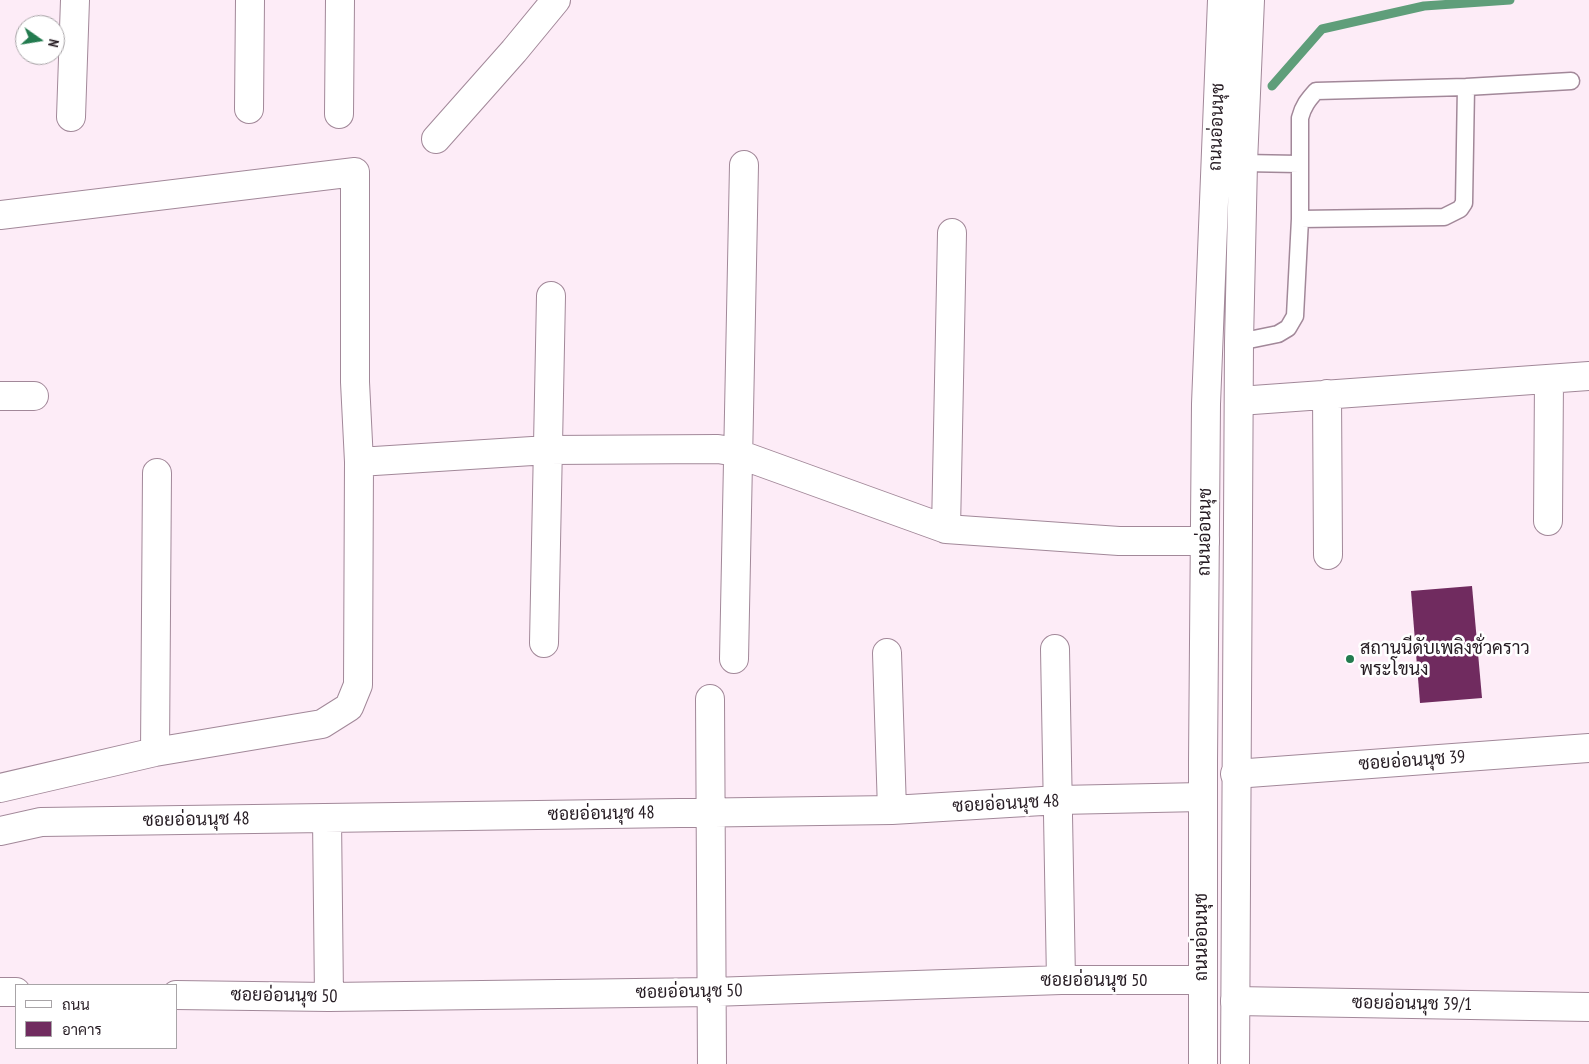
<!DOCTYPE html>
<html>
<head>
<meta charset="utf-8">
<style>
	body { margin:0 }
	#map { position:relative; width:1589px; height:1064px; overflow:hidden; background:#fdecf7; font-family:"PT Sans Narrow",Sarabun,sans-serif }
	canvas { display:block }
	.legend { position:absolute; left:15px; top:984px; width:162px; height:65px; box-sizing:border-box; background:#fff; border:1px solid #a8a4a7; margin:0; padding:6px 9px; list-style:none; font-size:15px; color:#261c23 }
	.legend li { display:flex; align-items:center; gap:10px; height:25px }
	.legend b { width:25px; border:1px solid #a8a4a7 }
	.north { position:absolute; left:15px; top:15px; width:50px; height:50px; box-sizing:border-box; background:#fff; border:1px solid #a8a4a7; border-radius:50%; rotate:103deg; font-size:14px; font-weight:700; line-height:20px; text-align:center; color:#261c23 }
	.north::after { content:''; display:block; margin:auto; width:18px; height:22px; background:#237b4f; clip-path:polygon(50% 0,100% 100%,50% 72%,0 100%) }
</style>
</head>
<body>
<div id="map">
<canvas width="1589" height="1064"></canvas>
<ul class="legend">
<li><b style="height:6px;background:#fff"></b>ถนน</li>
<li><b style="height:14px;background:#702b5f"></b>อาคาร</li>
</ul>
<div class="north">N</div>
</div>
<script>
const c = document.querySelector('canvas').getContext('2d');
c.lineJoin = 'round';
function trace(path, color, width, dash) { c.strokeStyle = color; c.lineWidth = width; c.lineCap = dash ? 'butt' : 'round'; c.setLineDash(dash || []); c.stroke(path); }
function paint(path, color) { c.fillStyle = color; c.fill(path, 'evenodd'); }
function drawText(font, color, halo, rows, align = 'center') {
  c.font = font + ' "PT Sans Narrow",Sarabun,sans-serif'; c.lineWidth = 5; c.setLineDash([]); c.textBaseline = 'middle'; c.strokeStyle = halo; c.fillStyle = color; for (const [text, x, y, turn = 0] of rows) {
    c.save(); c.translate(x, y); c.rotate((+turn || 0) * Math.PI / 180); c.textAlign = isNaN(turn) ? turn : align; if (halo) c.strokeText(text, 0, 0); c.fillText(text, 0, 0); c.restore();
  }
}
const stream = new Path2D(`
	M1272 86 1322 29 1424 6 1510 0`);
const building = new Path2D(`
	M1472 586 1482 698 1420 703 1411 591Z`);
const service = new Path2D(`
	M1466 87 1464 203 1460 209 1444 217 1300 219V118C1303 106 1308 100 1316 91L1466 87 1571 81
	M1243 163 1299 164
	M1239 342 1278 334 1288 328 1295 316 1300 219`);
const minor = new Path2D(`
	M249 109 250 0
	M339 114 340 0
	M71 117 75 0
	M436 139 514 51 556 0
	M0 215 355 172V382L359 462 358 685 349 707 322 724 155 752 0 788
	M1327 394 1328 555
	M0 396H34
	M1239 401 1589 376
	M359 462 548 450 718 449 730 451 946 529 1119 541H1205
	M1548 521 1549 379
	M946 529 952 233
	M544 643 551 296
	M1055 649 1061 980
	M887 653 892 810
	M734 659 744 165
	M710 699 712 1064
	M155 752 157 473
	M327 818 329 997
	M0 831 41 822 892 810 1059 800 1202 797
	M0 992H16
	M176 995 329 997 712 992 1061 980H1202
	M1235 1001 1589 1007`);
const tertiary = new Path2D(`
	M1235 774 1589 748`);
const primary = new Path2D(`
	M1203 1064V761L1206 404 1222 0
	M1235 1064 1239 342 1243 163 1250 0`);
const markers = [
	[1350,659,5,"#237b4f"]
];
const streetNames = [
	["ถนนอ่อนนุช",1217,127,-88],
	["ถนนอ่อนนุช",1205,532,-89],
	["ซอยอ่อนนุช 39",1412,761,-4],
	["ซอยอ่อนนุช 48",1006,804,-3],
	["ซอยอ่อนนุช 48",601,814,-1],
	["ซอยอ่อนนุช 48",196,820,-1],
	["ถนนอ่อนนุช",1202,937,-90],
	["ซอยอ่อนนุช 50",1094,981],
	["ซอยอ่อนนุช 50",689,992,-1],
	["ซอยอ่อนนุช 50",284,996,1],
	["ซอยอ่อนนุช 39/1",1412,1004,1]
];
const poiNames = [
	["สถานนีดับเพลิงชั่วคราว",1360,649],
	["พระโขนง",1360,670]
];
trace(stream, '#5f9e7a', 9);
paint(building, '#702b5f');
trace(service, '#a28899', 19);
trace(minor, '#a28899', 30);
trace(tertiary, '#a28899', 30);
trace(primary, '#a28899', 30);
trace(service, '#fff', 16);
trace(minor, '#fff', 28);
trace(tertiary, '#fff', 28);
trace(primary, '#fff', 28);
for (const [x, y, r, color] of markers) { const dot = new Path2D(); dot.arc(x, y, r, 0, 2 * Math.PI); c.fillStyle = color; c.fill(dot); trace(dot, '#fff', 2); }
drawText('18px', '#261c23', '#fff', streetNames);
drawText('18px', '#261c23', '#fff', poiNames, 'left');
</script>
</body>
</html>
